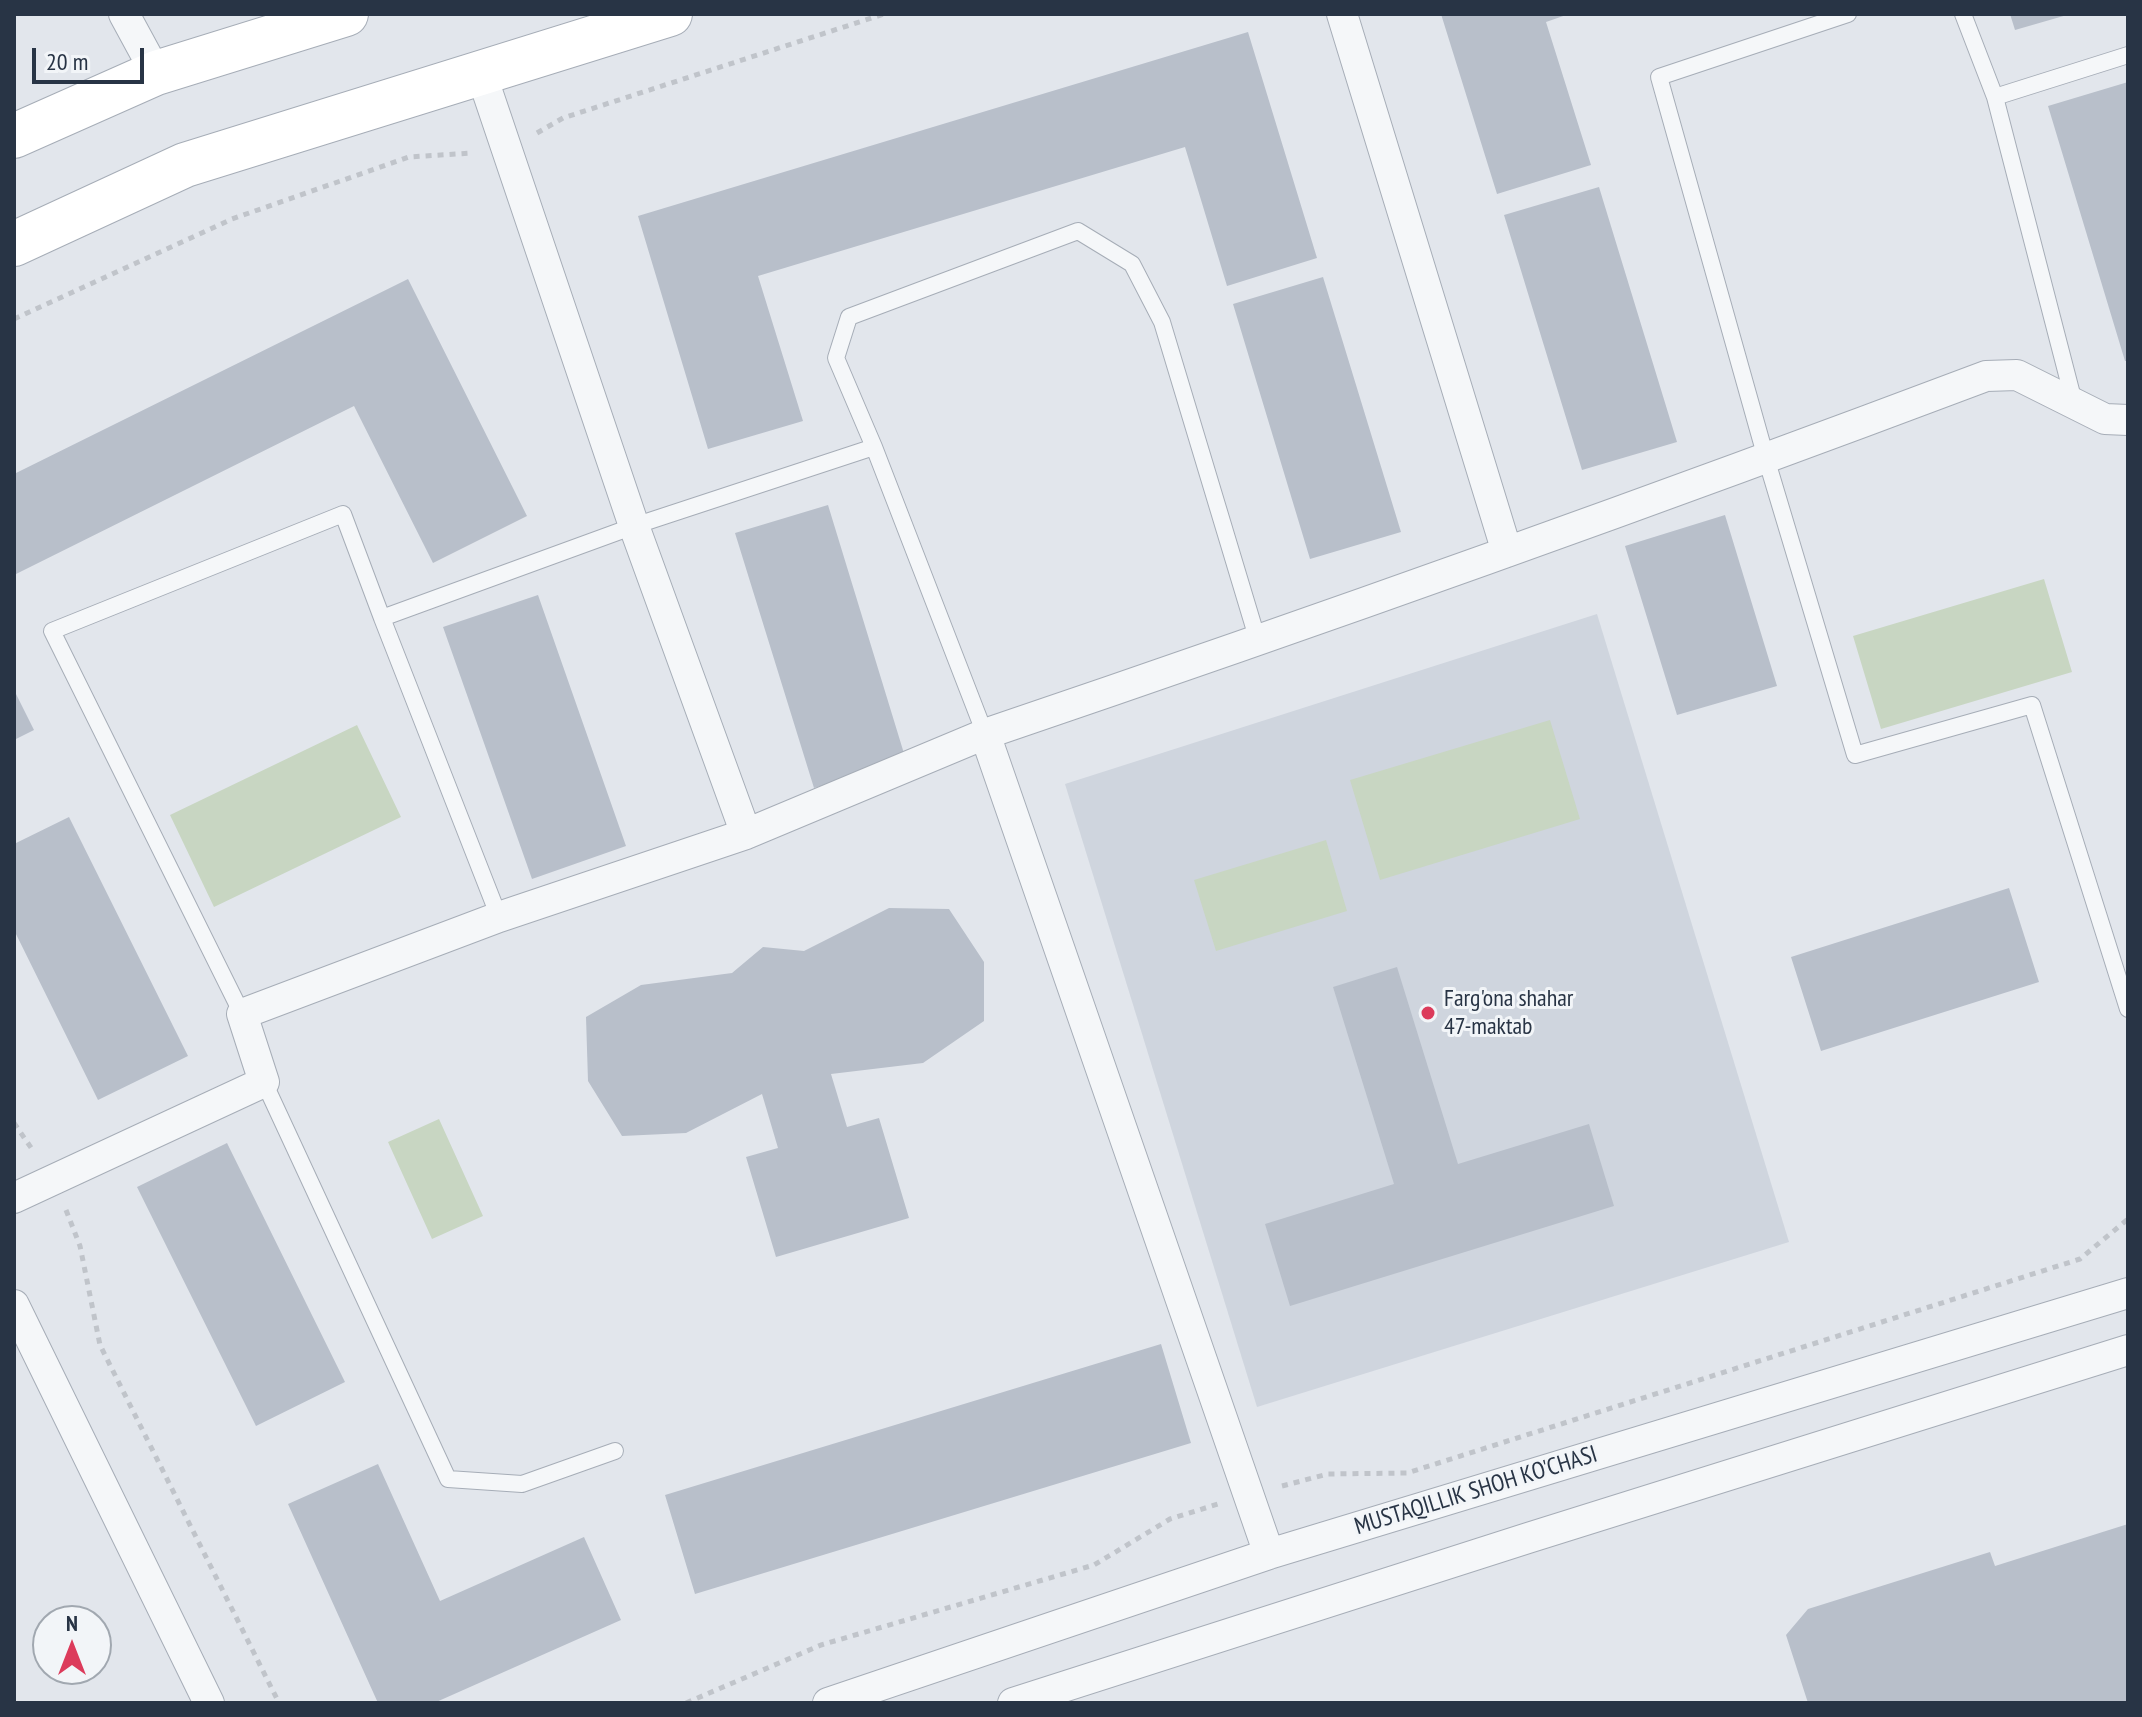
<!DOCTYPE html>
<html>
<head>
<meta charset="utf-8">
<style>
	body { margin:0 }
	#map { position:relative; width:2142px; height:1717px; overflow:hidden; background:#e2e6ec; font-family:"PT Sans Narrow",sans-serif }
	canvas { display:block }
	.frame { position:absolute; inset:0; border:16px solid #283445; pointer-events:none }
	.north { position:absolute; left:32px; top:1605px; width:80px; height:80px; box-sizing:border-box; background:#f2f5f8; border:2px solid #a1a8b0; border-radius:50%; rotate:0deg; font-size:22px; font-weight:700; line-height:32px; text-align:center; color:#283445 }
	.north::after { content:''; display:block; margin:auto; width:28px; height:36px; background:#dc3b5b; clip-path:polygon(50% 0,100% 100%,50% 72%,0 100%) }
	.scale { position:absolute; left:32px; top:48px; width:112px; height:36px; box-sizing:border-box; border:4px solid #283445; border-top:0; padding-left:10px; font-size:24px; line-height:28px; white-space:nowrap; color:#283445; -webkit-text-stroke:6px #f2f5f8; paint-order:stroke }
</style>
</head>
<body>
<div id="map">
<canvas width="2142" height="1717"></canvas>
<div class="frame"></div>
<div class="north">N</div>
<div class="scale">20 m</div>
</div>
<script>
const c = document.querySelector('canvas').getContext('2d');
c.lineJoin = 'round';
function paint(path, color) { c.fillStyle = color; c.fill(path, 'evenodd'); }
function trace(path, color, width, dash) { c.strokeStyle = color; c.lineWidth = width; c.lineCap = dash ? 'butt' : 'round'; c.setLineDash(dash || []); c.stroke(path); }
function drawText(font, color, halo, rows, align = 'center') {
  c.font = font + ' "PT Sans Narrow",sans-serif'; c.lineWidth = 6; c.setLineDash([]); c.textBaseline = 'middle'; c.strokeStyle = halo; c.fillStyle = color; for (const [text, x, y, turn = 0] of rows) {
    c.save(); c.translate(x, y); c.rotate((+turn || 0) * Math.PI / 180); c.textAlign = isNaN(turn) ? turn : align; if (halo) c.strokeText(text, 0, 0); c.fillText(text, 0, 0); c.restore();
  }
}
const built = new Path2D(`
	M1597 614 1789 1242 1257 1407 1065 784Z`);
const green = new Path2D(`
	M2044 579 2072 672 1881 729 1853 636Z
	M1550 720 1580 819 1380 880 1350 780Z
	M357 725 401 817 214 907 170 815Z
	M1326 840 1347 911 1216 951 1194 880Z
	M439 1119 483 1216 432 1239 388 1142Z`);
const building = new Path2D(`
	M1441 14H1569L1546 22 1591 165 1497 194Z
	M2010 14H2066L2067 15 2015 30Z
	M1248 32 1317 258 1227 286 1185 147 758 276 803 421 708 449 638 216Z
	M2128 82V361H2125L2048 106Z
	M1599 187 1677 442 1582 470 1504 215Z
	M1323 277 1401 532 1310 559 1233 304Z
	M408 279 527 516 433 563 354 406 14 575V474Z
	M828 505 906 760 814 788 735 533Z
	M1725 515 1777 686 1677 715 1625 546Z
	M538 595 626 846 532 879 443 627Z
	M14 690 34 730 14 740Z
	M69 817 188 1056 98 1100 14 930V844Z
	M2009 888 2039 982 1821 1051 1791 957Z
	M889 908 949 909 984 962V1021L923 1063 831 1074 847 1127 879 1118 909 1218 776 1257 746 1157 778 1148 762 1094 686 1133 622 1136 588 1081 586 1017 641 985 732 973 763 947 804 951Z
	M1397 967 1458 1164 1589 1124 1614 1206 1290 1306 1265 1224 1394 1184 1333 987Z
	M227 1143 345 1382 256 1426 137 1187Z
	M1161 1344 1191 1443 695 1594 665 1495Z
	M378 1464 440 1601 584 1537 621 1620 434 1703H378L288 1504Z
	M2128 1524V1703H1808L1786 1635 1808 1609 1990 1552 1995 1566Z`);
const path = new Path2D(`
	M537 133 563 118 884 14
	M14 319 232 219 409 157 472 153
	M14 1123 34 1152
	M66 1210 80 1246 100 1345 279 1703
	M1282 1486 1328 1474 1407 1473 2080 1259 2128 1219
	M686 1703 821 1645 1094 1565 1170 1519 1218 1504`);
const lane = new Path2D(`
	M1848 14 1659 77 1766 458 1855 755 2032 705 2128 1009
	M1963 14 1995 97
	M2074 402 1995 97 2128 55
	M874 447 985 734
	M499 917 382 618 634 526 874 447 836 358 849 317 1078 231 1132 264 1162 322 1258 641
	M242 1014 52 631 343 514 382 618
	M264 1082 448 1479 522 1484 615 1451`);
const street = new Path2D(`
	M124 14 156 73
	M1342 14 1507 552
	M481 73 634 526 746 834
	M14 1198 264 1082 242 1014 499 917 746 834 985 734
	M14 1305 209 1703
	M1269 1554 985 734C1321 620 1654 501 1986 376L2017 375 2105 419 2128 420
	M828 1703 1269 1554 2128 1293
	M1013 1703 1528 1538 2128 1350`);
const secondary = new Path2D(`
	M14 136 156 73 346 14
	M14 244 185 165 670 14`);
const markers = [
	[1428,1013,8,"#dc3b5b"]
];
const poiNames = [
	["Farg'ona shahar",1444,999],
	["47-maktab",1444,1027]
];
const streetNames = [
	["MUSTAQILLIK SHOH KO'CHASI",1476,1491,-17]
];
paint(built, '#cfd5de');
paint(green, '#c8d6c2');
paint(building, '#b8bfca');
trace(lane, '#a6adb7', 18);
trace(street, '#a6adb7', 32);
trace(secondary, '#a6adb7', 46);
trace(path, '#c0c4ca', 5, [6, 6]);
trace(lane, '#f5f7f9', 16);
trace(street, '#f5f7f9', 30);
trace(secondary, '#fff', 44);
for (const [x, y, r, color] of markers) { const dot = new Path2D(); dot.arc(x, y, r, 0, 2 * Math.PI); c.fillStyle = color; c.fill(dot); trace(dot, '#f2f5f8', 3); }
drawText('24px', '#283445', '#f2f5f8', poiNames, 'left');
drawText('24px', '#283445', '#f2f5f8', streetNames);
</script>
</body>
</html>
